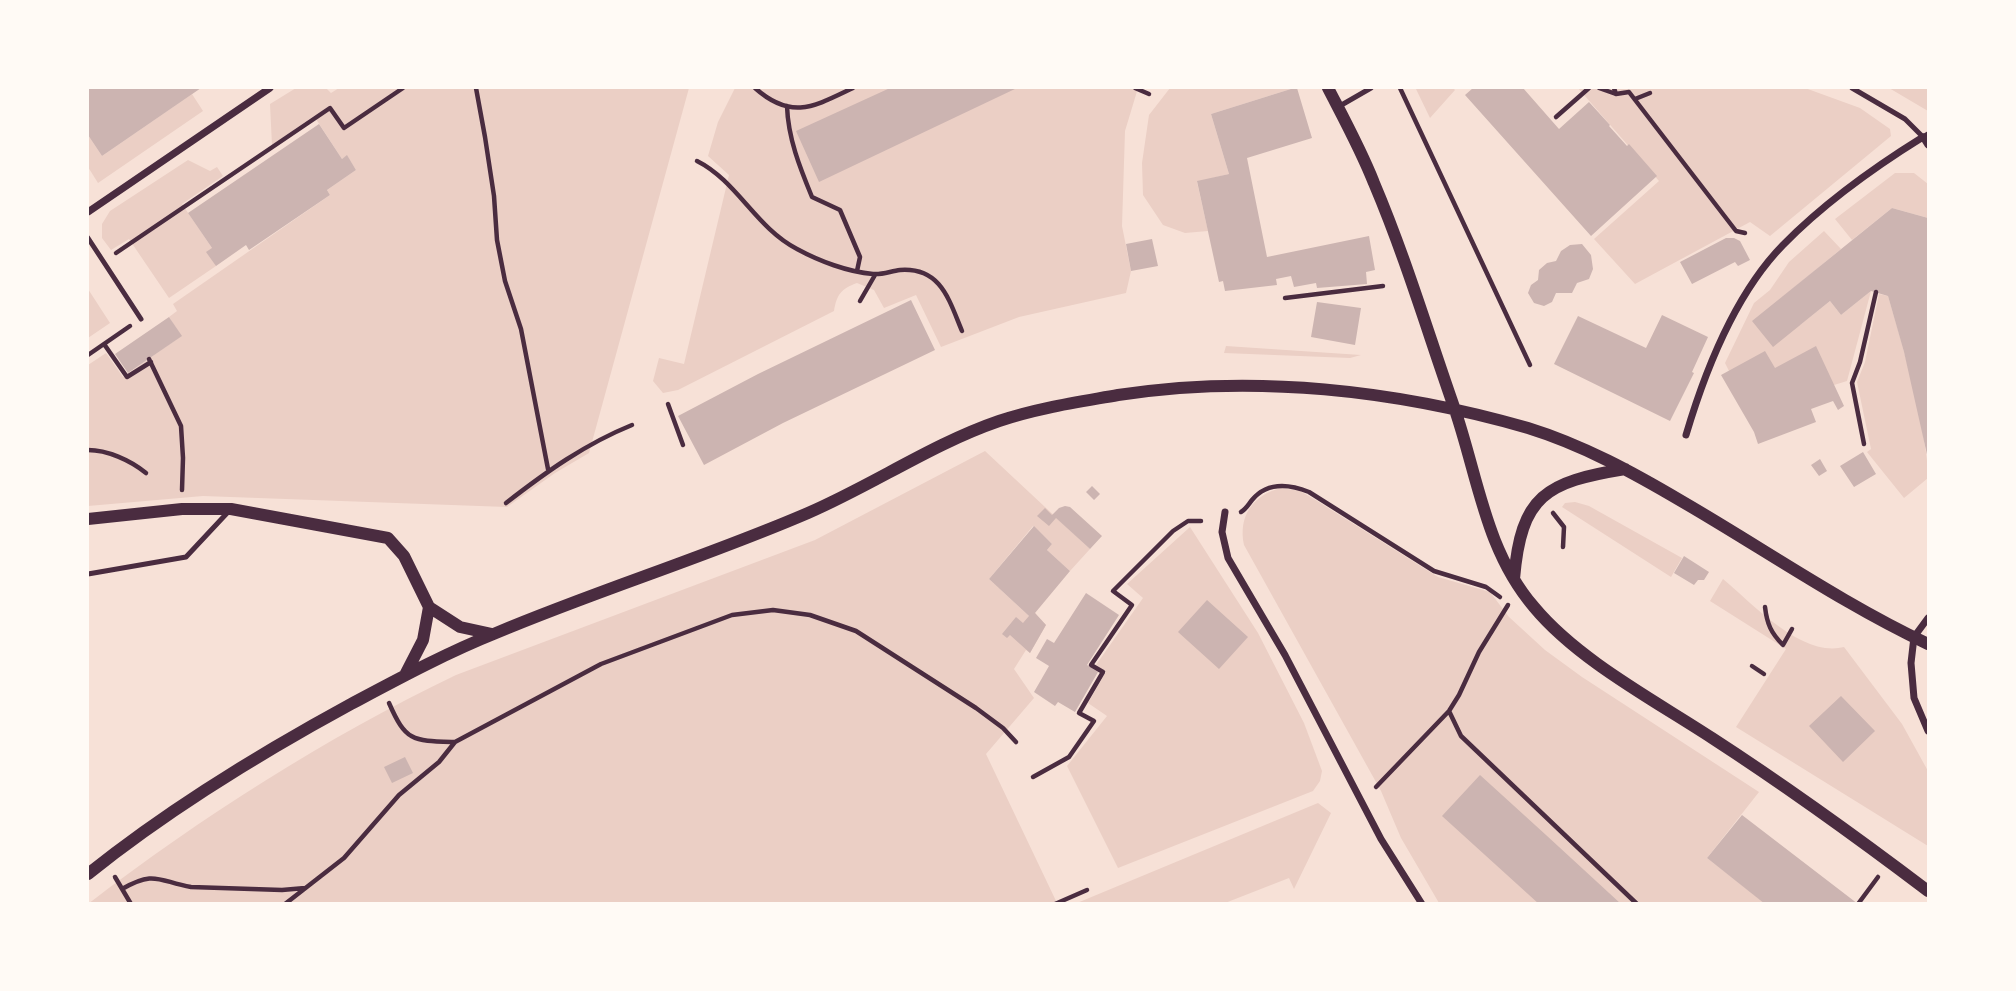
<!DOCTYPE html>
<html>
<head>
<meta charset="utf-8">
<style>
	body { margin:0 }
	#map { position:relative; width:2016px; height:991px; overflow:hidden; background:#f7e1d7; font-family:Arial,sans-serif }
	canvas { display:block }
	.frame { position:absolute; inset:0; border:89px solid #fffaf5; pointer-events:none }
</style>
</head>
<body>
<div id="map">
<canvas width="2016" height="991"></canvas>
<div class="frame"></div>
</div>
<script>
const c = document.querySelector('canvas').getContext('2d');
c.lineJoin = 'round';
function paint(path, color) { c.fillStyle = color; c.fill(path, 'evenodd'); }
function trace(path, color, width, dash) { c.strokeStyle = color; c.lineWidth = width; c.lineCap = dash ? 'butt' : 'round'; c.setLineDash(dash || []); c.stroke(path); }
const green = new Path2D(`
	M296 88H326L331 93 339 88H689L589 453 555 473 507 507 203 496 88 506V365L106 353 123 377 181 336 169 317 177 311 173 304 330 195 327 190 356 170 347 156 342 159 314 116 272 145 270 104Z
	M735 88H1138L1125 131 1122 226 1131 271 1126 293 1019 317 941 347 916 295 884 308 874 290 857 283C841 289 837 294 834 311L678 390 663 393 653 381 659 358 684 364 729 175 708 156 718 122Z
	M1170 88H1294L1211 114 1229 174 1197 182 1208 231 1185 233 1163 225 1143 195 1142 163 1149 115Z
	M1418 88H1453L1455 90 1430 118 1416 89Z
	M1578 88H1805L1860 108 1890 129 1891 136 1770 236 1750 222 1635 284 1594 239 1659 181Z
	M1889 88H1928V111Z
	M192 94 203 111 98 183 88 167V135L102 156Z
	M188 160 210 171 217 167 223 176 182 204 212 248 216 266 169 298 129 239 111 250 102 238V224L110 211Z
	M1895 173H1914L1928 184V220V218L1892 208 1852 240 1835 219Z
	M1824 231 1841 249 1779 300 1800 325 1830 301 1841 315 1871 291 1847 381 1834 385 1775 368 1729 371 1725 363 1754 303 1770 290 1789 262Z
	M88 289 110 323 88 338Z
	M1879 294 1888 296C1901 340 1914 384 1922 429 1925 445 1928 461 1928 478L1904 498 1867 452 1871 449 1857 382 1865 362Z
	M1226 346 1361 355 1350 358 1224 353Z
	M985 451 1090 549 1070 571 1047 550 1052 544 1033 526 989 579 1029 616 1035 613 1046 625 1030 653 1026 650 1014 669 1034 698 986 754 1057 903 88 904C203 816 325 738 456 675L815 540Z
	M1281 488 1300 491 1314 499 1438 577 1490 592 1509 617 1545 650 1582 677 1759 792 1707 858 1765 903H1439L1401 838 1381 791 1244 545C1238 516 1253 495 1281 488Z
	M1575 502 1589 506 1682 558 1671 577 1562 507 1565 503Z
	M1190 527 1258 633 1304 723 1322 771 1320 781 1313 791 1118 868 1067 766 1107 716 1088 703 1106 672 1096 665 1143 598 1127 584Z
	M1723 579C1753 604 1802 658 1844 647L1902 724 1928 771V846L1736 727 1786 649 1710 601Z
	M1318 803 1331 813 1294 889 1289 878 1225 903H1077Z`);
const building = new Path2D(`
	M88 88 103 89 106 88H201L102 156 88 135Z
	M890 88H1017L819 182 796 131Z
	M1294 88H1297L1312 138 1247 158 1267 257 1369 236 1375 270 1366 272 1367 284 1317 288 1316 283 1294 287 1291 276 1276 279 1277 285 1225 291 1223 281 1219 282 1197 181 1229 174 1211 114Z
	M1473 88H1523L1559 129 1589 102 1610 125 1609 126 1627 146 1629 144 1657 176 1591 236 1465 95Z
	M319 124 342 159 347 155 356 170 327 190 330 195 249 250 246 245 216 266 206 252 212 248 188 213Z
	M1892 208 1928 218V459L1904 352 1888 296 1871 291 1841 315 1830 301 1773 347 1752 321Z
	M1726 238H1734L1740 241 1750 260 1738 266 1735 262 1692 284 1680 262Z
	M1152 239 1158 266 1131 271 1126 244Z
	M1582 244 1591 255 1593 269 1589 279 1577 283 1572 293H1556L1552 302 1544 306 1534 303 1528 293 1531 285 1538 280 1539 270 1547 263 1556 261 1561 251 1570 245Z
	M911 300 935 350 783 423 704 465 678 416 758 374Z
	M1317 302 1361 308 1355 345 1311 337Z
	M1662 315 1708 337 1692 372 1694 373 1670 421 1554 364 1578 316 1646 348Z
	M169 317 182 336 128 373 115 354Z
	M1816 346 1844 406 1838 410 1833 401 1811 409 1816 422 1758 444 1754 432 1721 375 1765 351 1775 368Z
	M1863 452 1876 474 1854 487 1840 466Z
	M1820 459 1827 471 1819 476 1811 465Z
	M1092 486 1100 494 1094 500 1086 492Z
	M1065 506 1070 507 1102 536 1090 549 1056 518 1049 526 1037 516 1045 508 1052 515 1059 508Z
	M1034 526 1052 544 1047 550 1070 571 1035 613 1046 625 1030 653 1010 635 1007 638 1002 634 1016 617 1023 623 1029 616 989 579Z
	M1684 556 1709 572 1704 580H1698L1694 585 1674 573Z
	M1086 593 1119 615 1087 665 1098 672 1075 712 1058 702 1055 706 1034 692 1049 666 1036 658 1047 639 1054 643Z
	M1207 600 1248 637 1219 669 1178 632Z
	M1841 696 1875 731 1843 762 1809 726Z
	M405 757 413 773 392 783 384 767Z
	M1480 775 1546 835 1621 904H1539L1442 816Z
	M1742 815 1858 904H1765L1707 858Z`);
const path = new Path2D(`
	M476 88 485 137 494 196 497 240 505 281 521 329 548 469
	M755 88C792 121 815 106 853 88
	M1135 88 1149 94
	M1400 88 1530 365
	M1599 88 1616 94
	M1614 88 1616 94 1629 92 1736 231 1745 233
	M1635 99 1650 93
	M787 106C788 138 800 168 812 197L840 210 860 257 857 271
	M1556 117 1589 88
	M697 161C737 181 756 228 797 249 819 261 848 272 873 274 882 275 891 271 900 270 941 267 949 300 962 331
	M116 253 330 108 344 128 403 88
	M1285 298 1383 286
	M860 301 875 275
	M104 344 127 377 151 362
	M88 355 130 326
	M149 359 181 426 183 458 182 490
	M668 404 683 445
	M1864 444 1852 383 1860 362 1876 292
	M88 450C107 450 130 460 146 473
	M506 503C546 472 585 444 632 425
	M1241 512C1246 509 1248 505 1252 500 1267 482 1289 484 1309 492L1434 571 1486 587 1500 597
	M1553 513 1564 527 1563 547
	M1765 607C1767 624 1771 633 1783 645L1792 629
	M1752 666 1764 674
	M1449 711 1461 736 1637 904
	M455 742 601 664 732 615 773 610 810 615 856 631 976 708 1003 728 1016 742
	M1033 777 1069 757 1094 721 1079 713 1103 672 1091 665 1132 605 1113 591 1173 531 1188 521H1201
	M1376 787 1449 711 1459 695 1479 652 1508 605
	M115 877 131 904
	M122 889C155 870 158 881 191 887L282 890 305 888
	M285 904 344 858 399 795 439 762 455 742C413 741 406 742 389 703
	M1055 904 1087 890
	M1858 904 1878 877`);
const service = new Path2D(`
	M1852 88 1905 119 1923 137 1928 134
	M1338 107 1371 88
	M88 238 141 319
	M88 574 186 557 229 511`);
const minor = new Path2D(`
	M88 212 270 88
	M1686 435C1705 371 1735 294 1783 245 1824 203 1873 168 1923 137L1928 145
	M1225 512 1222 532 1228 558 1285 655 1381 839 1422 904
	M1928 618 1914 637 1911 663 1914 698 1928 731`);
const tertiary = new Path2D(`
	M1328 88C1344 119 1361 150 1374 183 1405 256 1428 333 1454 407 1478 476 1485 550 1534 607 1578 660 1654 700 1712 738 1786 786 1858 838 1928 891
	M88 519 182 509H231L388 538 404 556 429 607 460 627 492 634
	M1514 579C1521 495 1546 482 1625 469
	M405 675 423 640 429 607
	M88 874C169 809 259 754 351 704 398 679 446 653 496 633 598 590 706 557 808 513 873 485 932 444 999 421 1037 408 1079 402 1118 395 1254 374 1396 390 1528 428 1583 445 1634 473 1683 502 1764 549 1843 604 1928 644`);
paint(green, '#ebcfc5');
paint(building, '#ccb4b1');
trace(path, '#4a2c40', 4.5);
trace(service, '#4a2c40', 5);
trace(minor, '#4a2c40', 7);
trace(tertiary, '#4a2c40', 12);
</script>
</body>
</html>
